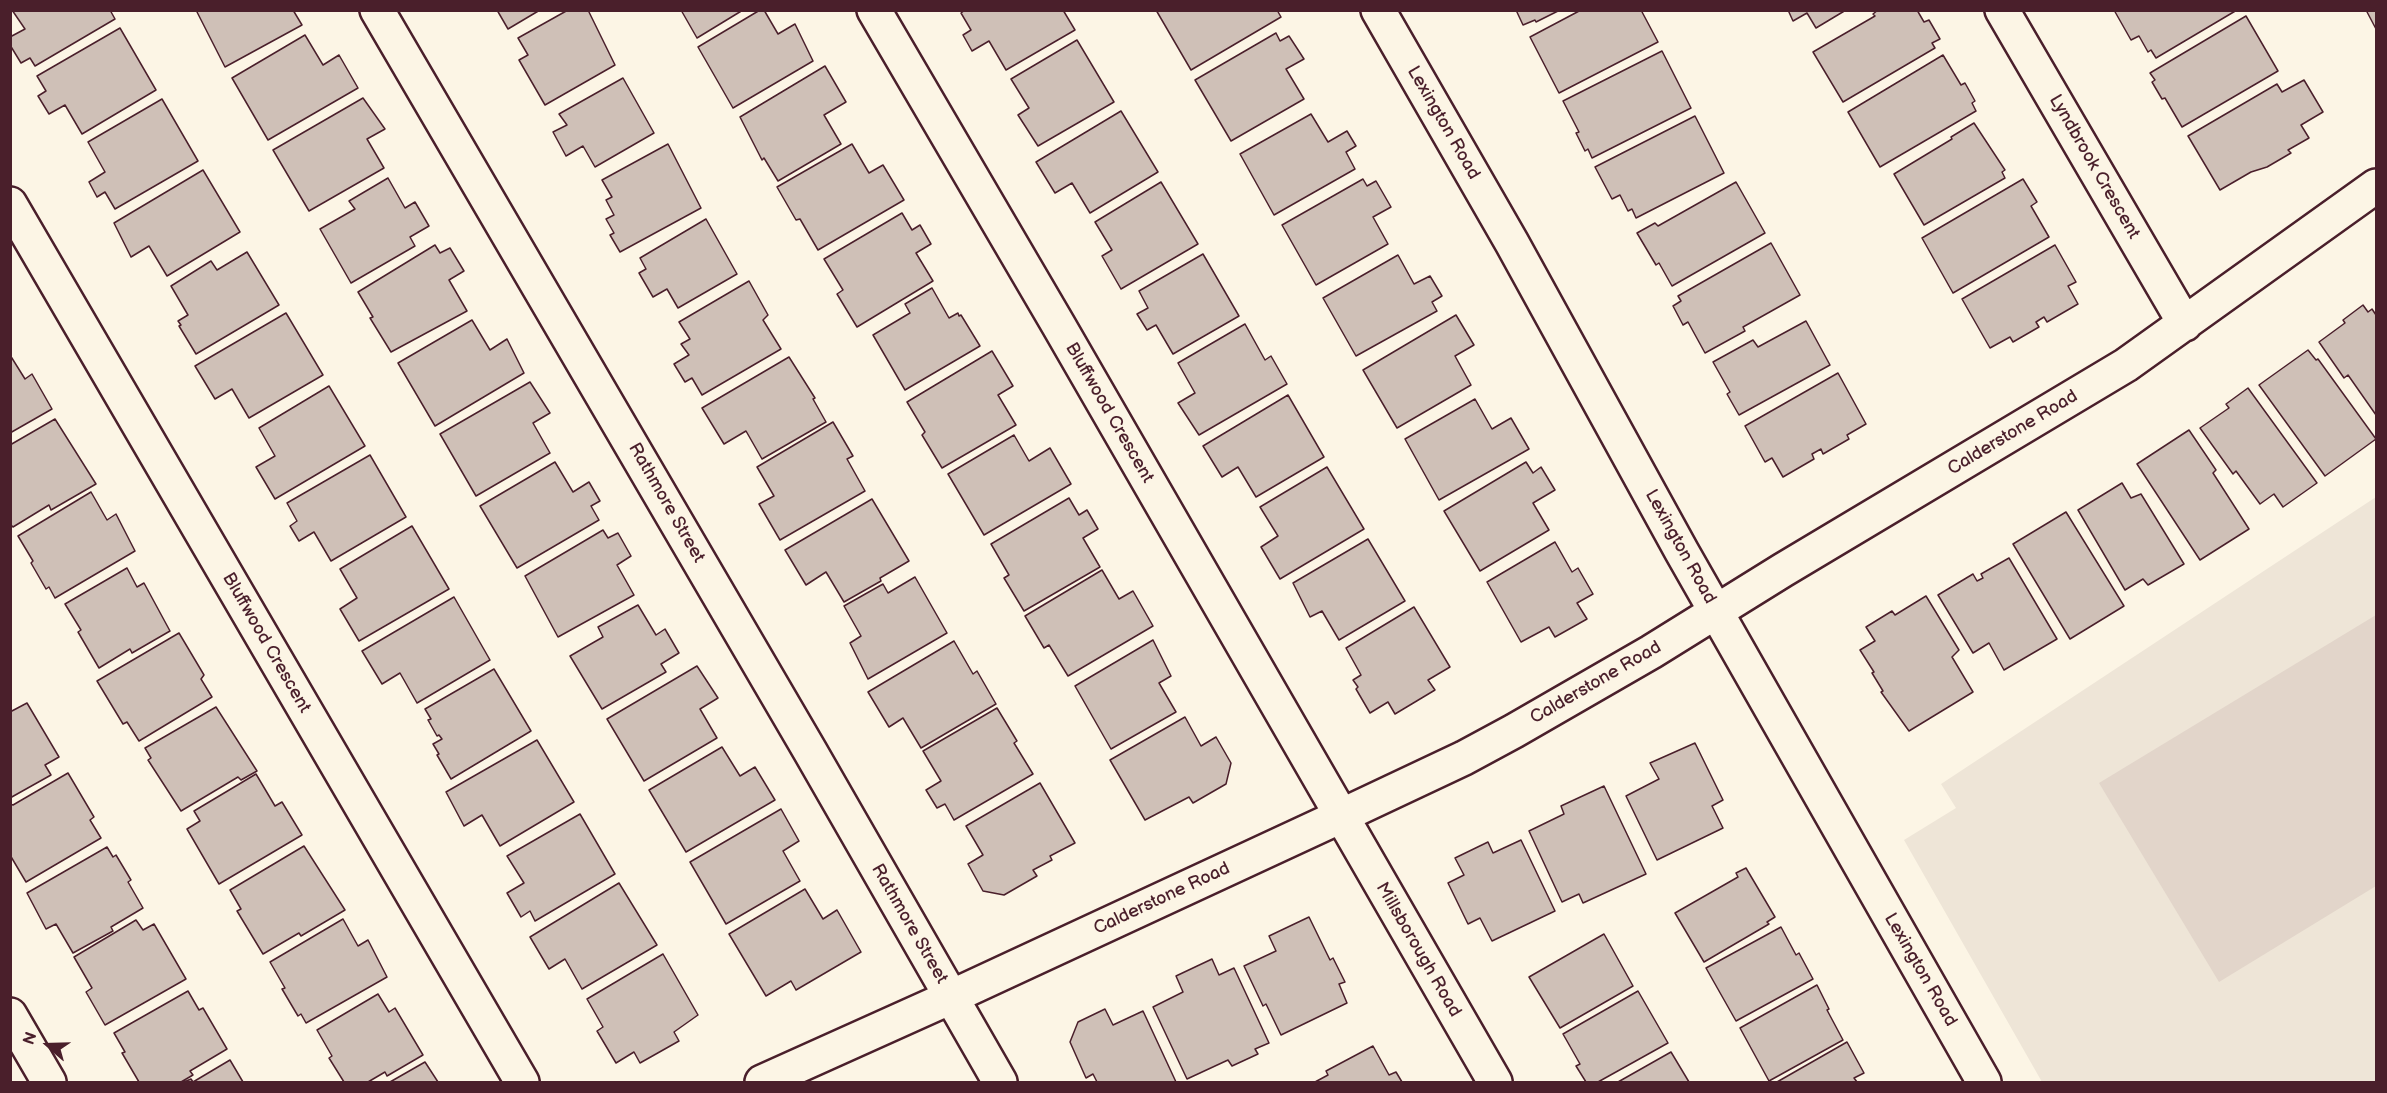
<!DOCTYPE html>
<html>
<head>
<meta charset="utf-8">
<style>
	body { margin:0 }
	#map { position:relative; width:2387px; height:1093px; overflow:hidden; background:#fcf5e5; font-family:"Balsamiq Sans",sans-serif }
	canvas { display:block }
	.frame { position:absolute; inset:0; border:12px solid #4a1f2b; pointer-events:none }
	.north { position:absolute; left:18px; top:1015px; width:60px; height:60px; -webkit-text-stroke:4px #fcf5e5; paint-order:stroke; rotate:290deg; font-size:16px; font-weight:700; line-height:24px; text-align:center; color:#4a1f2b }
	.north::after { content:''; display:block; margin:auto; width:21px; height:27px; background:#4a1f2b; clip-path:polygon(50% 0,100% 100%,50% 72%,0 100%) }
</style>
</head>
<body>
<div id="map">
<canvas width="2387" height="1093"></canvas>
<div class="frame"></div>
<div class="north">N</div>
</div>
<script>
const c = document.querySelector('canvas').getContext('2d');
c.lineJoin = 'round';
function paint(path, color) { c.fillStyle = color; c.fill(path, 'evenodd'); }
function trace(path, color, width, dash) { c.strokeStyle = color; c.lineWidth = width; c.lineCap = dash ? 'butt' : 'round'; c.setLineDash(dash || []); c.stroke(path); }
function drawText(font, color, halo, rows, align = 'center') {
  c.font = font + ' "Balsamiq Sans",sans-serif'; c.lineWidth = 5; c.setLineDash([]); c.textBaseline = 'middle'; c.strokeStyle = halo; c.fillStyle = color; for (const [text, x, y, turn = 0] of rows) {
    c.save(); c.translate(x, y); c.rotate((+turn || 0) * Math.PI / 180); c.textAlign = isNaN(turn) ? turn : align; if (halo) c.strokeText(text, 0, 0); c.fillText(text, 0, 0); c.restore();
  }
}
const built = new Path2D(`
	M2376 497V1082H2042L1904 840 1956 808 1941 784Z`);
const green = new Path2D(`
	M2376 615V886L2219 982 2099 783Z`);
const building = new Path2D(`
	M12 10H110L115 19 35 66 30 58 21 63 10 45V37L25 29Z
	M196 10H293L302 25 225 67Z
	M497 10H540L508 29Z
	M568 10H588L615 65 545 105 519 60 528 55 518 38Z
	M681 10H743L697 38Z
	M760 10H764L778 34 795 24 813 61 733 108 698 47Z
	M965 10H1063L1075 30 1006 70 989 41 972 51 963 35 971 30 961 13Z
	M1156 10H1277L1281 17 1191 70Z
	M1516 10H1560L1536 22 1535 20 1523 25Z
	M1581 10H1641L1658 42 1559 93 1530 37Z
	M1788 10H1846L1816 28 1807 13 1793 21Z
	M1878 10H1917L1924 22 1929 20 1940 39 1932 43 1935 48 1843 102 1813 52 1875 16 1873 14Z
	M2114 10H2237L2156 58 2151 50 2148 52 2139 36 2131 40Z
	M2366 10H2376V29Z
	M2246 16 2278 71 2182 127 2165 98 2162 99 2152 82 2155 80 2150 73Z
	M120 28 156 90 82 134 65 105 49 114 38 96 46 91 37 76Z
	M1276 33 1280 41 1289 36 1304 59 1286 69 1304 99 1231 141 1195 80Z
	M305 35 323 65 339 55 358 88 268 140 232 78Z
	M1077 40 1114 102 1038 146 1018 115 1029 108 1011 79Z
	M1662 51 1691 108 1592 158 1588 149 1585 151 1576 133 1579 132 1563 101Z
	M1943 55 1961 85 1965 83 1975 101 1972 103 1976 111 1880 167 1848 112Z
	M825 66 846 102 824 115 841 144 778 181 764 158 762 160 740 117Z
	M623 78 654 133 595 167 583 146 566 156 553 132 567 125 559 114Z
	M2304 80 2323 112 2301 125 2309 138 2288 150 2291 153 2267 167 2251 172 2220 190 2188 136 2277 84 2282 92Z
	M363 98 385 129 367 139 384 168 309 211 273 150Z
	M162 99 198 161 115 209 105 192 97 197 89 182 105 172 88 142Z
	M1121 111 1158 172 1090 213 1072 183 1055 193 1036 162Z
	M1311 114 1328 142 1347 131 1356 146 1346 152 1355 169 1274 215 1240 154Z
	M1695 116 1724 173 1636 218 1632 209 1628 211 1620 195 1612 199 1595 167Z
	M1974 123 2005 170 2002 172 2005 178 1924 225 1894 174 1952 139 1951 137Z
	M668 144 701 208 620 252 610 235 614 233 606 219 614 215 606 200 612 197 602 180Z
	M852 144 869 173 883 165 904 200 818 250 800 219 796 220 777 187Z
	M203 170 240 232 167 276 149 246 131 257 114 223Z
	M388 178 405 208 415 202 429 226 410 237 415 246 351 283 320 229 355 209 349 201Z
	M1363 179 1367 186 1376 181 1391 207 1373 217 1388 244 1316 285 1282 225Z
	M2023 179 2037 202 2031 206 2049 237 1953 293 1922 238Z
	M1161 182 1198 244 1121 289 1102 256 1112 250 1095 222Z
	M1736 182 1765 233 1672 286 1659 263 1656 265 1637 233 1655 223 1658 226Z
	M902 213 912 230 920 225 931 244 916 253 933 281 857 327 837 294 843 290 824 259Z
	M706 219 737 274 678 308 667 289 653 297 639 273 646 269 640 258Z
	M1771 243 1800 295 1743 327 1745 331 1705 353 1688 322 1683 325 1673 306 1681 301 1678 296Z
	M435 245 440 253 450 248 464 271 449 280 467 311 391 352 370 318 373 317 358 292Z
	M2055 245 2076 282 2068 286 2078 304 2047 322 2044 317 2036 322 2039 327 2013 342 2010 337 1990 348 1962 299Z
	M247 252 279 305 196 354 179 326 181 325 178 321 188 315 171 286 211 261 217 270Z
	M1203 254 1239 316 1173 354 1156 325 1147 330 1137 314 1148 308 1139 291Z
	M1398 255 1414 284 1430 276 1442 296 1432 302 1437 311 1356 356 1323 298Z
	M749 281 768 315 763 320 781 349 702 395 692 378 685 382 674 364 689 355 681 344 690 339 679 322Z
	M932 288 949 318 958 313 959 316 961 315 980 346 905 390 873 335 910 313 905 304Z
	M2363 305 2368 312 2372 309 2376 315V415L2348 375 2344 378 2319 342 2345 323 2343 320Z
	M286 313 323 375 249 418 232 389 215 399 195 366Z
	M1456 315 1474 345 1455 356 1471 385 1397 428 1363 370Z
	M472 320 490 350 507 339 524 373 435 426 398 363Z
	M1806 321 1830 365 1739 415 1727 394 1730 392 1713 362 1753 340 1758 347Z
	M1245 324 1265 360 1271 356 1287 384 1199 435 1178 403 1195 393 1178 363Z
	M2308 350 2316 360 2318 359 2376 439 2325 476 2259 385Z
	M992 351 1013 386 998 395 1016 425 942 468 922 435 925 432 907 402Z
	M10 355 25 379 32 374 52 409 10 433Z
	M789 357 815 398 813 399 826 422 762 459 746 431 724 444 702 408Z
	M1838 373 1866 424 1847 435 1849 439 1823 454 1821 449 1812 454 1814 459 1783 477 1772 458 1765 462 1745 426Z
	M530 382 550 413 533 423 550 453 476 496 440 434Z
	M329 386 365 446 275 499 256 467 275 456 259 428Z
	M2248 388 2317 483 2283 507 2274 494 2260 504 2236 471 2233 474 2200 428 2229 408 2226 404Z
	M1288 395 1324 457 1256 497 1238 467 1222 477 1203 446Z
	M1475 399 1492 429 1511 418 1529 449 1439 500 1405 439Z
	M55 419 96 484 51 510 49 505 13 527 10 524V445Z
	M833 422 853 456 847 459 865 491 780 540 759 504 774 496 757 467Z
	M2189 430 2216 470 2213 473 2249 529 2200 560 2137 464Z
	M1014 435 1029 461 1050 448 1071 484 984 535 948 474Z
	M370 455 406 517 331 561 314 532 299 541 290 526 297 521 287 503Z
	M555 462 573 492 589 482 600 501 591 506 599 520 517 568 480 506Z
	M1526 462 1533 473 1541 467 1555 490 1533 503 1549 530 1480 571 1444 511Z
	M1327 467 1364 529 1280 579 1261 547 1278 536 1260 507Z
	M2122 483 2131 498 2141 494 2184 564 2148 585 2143 579 2125 590 2078 510Z
	M91 492 107 520 116 514 135 551 55 598 49 587 46 589 31 563 33 561 18 536Z
	M1069 498 1079 515 1087 510 1098 529 1083 538 1100 567 1024 611 1004 578 1009 575 991 544Z
	M872 499 909 561 880 578 881 581 844 602 826 572 806 585 785 550Z
	M2066 512 2124 606 2070 639 2013 544Z
	M412 526 449 589 359 641 340 609 357 598 340 569Z
	M603 530 608 538 618 533 631 556 617 565 634 595 558 637 525 576Z
	M1368 539 1405 601 1339 640 1322 611 1310 617 1293 583Z
	M1555 542 1572 572 1578 568 1593 594 1577 603 1587 619 1555 637 1549 627 1521 642 1487 582Z
	M2009 558 2057 639 2004 670 1989 643 1973 653 1938 595 1973 574 1977 581 1983 578 1981 574Z
	M127 568 137 587 144 583 170 631 132 653 130 649 99 668 78 632 81 630 65 604Z
	M1102 570 1119 599 1133 591 1153 626 1068 676 1049 645 1044 648 1025 616Z
	M915 577 947 633 868 679 850 643 861 636 844 606 883 584 888 593Z
	M1926 596 1959 650 1952 657 1973 692 1909 731 1881 692 1883 691 1872 673 1874 672 1860 650 1875 641 1866 627 1892 611 1895 615Z
	M454 597 490 660 417 703 400 673 382 684 362 651Z
	M638 605 656 635 665 629 679 653 661 664 666 672 602 709 570 656 603 637 598 627Z
	M1414 607 1450 667 1428 680 1435 690 1395 714 1388 702 1370 713 1356 689 1358 687 1353 680 1361 675 1346 648Z
	M179 633 204 675 201 679 212 697 139 741 127 722 123 724 97 681Z
	M1153 640 1171 676 1159 683 1176 712 1111 749 1075 686Z
	M954 641 973 674 977 671 996 704 921 748 903 718 889 727 868 692Z
	M697 666 718 698 700 709 717 738 644 781 607 719Z
	M494 669 531 731 451 779 437 755 439 754 433 744 442 739 439 735 437 736 428 720 431 719 425 709Z
	M27 703 59 757 45 765 51 775 10 798V712Z
	M216 707 257 771 241 780 238 777 181 811 148 760 151 758 145 748Z
	M997 708 1017 741 1014 743 1033 774 954 820 945 804 937 808 926 790 941 781 923 751Z
	M1185 717 1201 746 1216 737 1231 763 1226 784 1193 803 1189 797 1145 820 1110 760Z
	M537 740 574 802 500 846 482 815 464 826 446 792Z
	M1695 743 1723 800 1712 806 1723 828 1657 860 1626 796 1659 779 1650 763Z
	M722 747 740 776 755 767 775 800 686 852 649 790Z
	M68 773 94 817 90 820 101 838 26 882 10 855V804L13 805Z
	M256 774 275 806 282 802 302 835 219 884 187 829 200 821 194 811Z
	M1040 783 1075 843 1050 856 1052 860 1033 870 1037 876 1004 895 983 891 968 864 983 855 966 826Z
	M1604 786 1646 874 1583 903 1579 894 1562 902 1529 831 1564 814 1561 806Z
	M781 809 799 841 783 851 800 881 726 924 690 862Z
	M580 814 615 874 535 921 530 911 521 917 507 893 524 883 507 856Z
	M1521 840 1555 911 1492 941 1480 918 1468 924 1448 883 1464 875 1455 858 1488 842 1493 853Z
	M304 846 345 910 301 936 299 933 263 954 237 911 241 909 230 890Z
	M107 847 113 857 116 855 131 880 128 882 143 908 111 927 113 931 73 953 56 924 46 929 27 893Z
	M1746 868 1775 917 1767 922 1769 924 1704 962 1675 913 1738 877 1736 873Z
	M619 883 657 945 582 989 565 959 549 969 530 937Z
	M805 889 823 919 837 910 861 952 796 990 791 981 766 996 729 934Z
	M1309 917 1330 960 1333 958 1345 982 1339 984 1347 1003 1281 1035 1266 1004 1263 1006 1244 966 1276 951 1269 936Z
	M343 919 358 946 368 940 387 977 306 1023 301 1014 298 1016 282 989 285 988 270 962Z
	M136 920 143 930 154 924 186 979 105 1025 86 992 92 988 74 957Z
	M1781 927 1796 955 1799 953 1813 979 1736 1021 1706 968Z
	M1604 934 1633 986 1560 1028 1529 977Z
	M663 954 698 1015 674 1032 679 1041 640 1063 634 1052 616 1063 597 1031 603 1027 587 999Z
	M1212 959 1219 975 1234 968 1269 1043 1255 1049 1258 1054 1232 1066 1228 1060 1187 1079 1153 1007 1183 992 1176 976Z
	M1817 985 1829 1009 1827 1010 1843 1040 1769 1081 1740 1028Z
	M188 991 199 1010 203 1008 227 1049 190 1071 193 1075 181 1082H139L122 1053 125 1052 114 1033Z
	M1638 991 1668 1043 1598 1082H1586L1576 1066 1580 1064 1563 1034Z
	M378 994 389 1012 395 1008 423 1055 387 1076 385 1072 368 1082H344L329 1058 332 1056 317 1030Z
	M1105 1009 1113 1025 1143 1011 1176 1082H1097L1093 1074 1086 1078 1070 1042 1078 1022Z
	M1847 1042 1864 1073 1854 1078 1857 1082H1777Z
	M1373 1046 1389 1075 1396 1072 1402 1082H1315L1328 1075 1326 1071Z
	M1671 1052 1689 1082H1618Z
	M230 1060 243 1082H184L191 1079 193 1082Z
	M425 1062 438 1082H390Z`);
const minor = new Path2D(`
	M377 10 810 751 1000 1082
	M874 10 1059 326 1495 1082
	M1378 10 1512 243 1682 552 1984 1082
	M2002 10 2185 324
	M10 204 522 1082
	M10 1015 49 1082
	M762 1082 951 997 1341 816 1464 758 1514 731 1651 652 1783 570 2126 365 2376 186`);
const streetNames = [
	["Lexington Road",1443,123,60],
	["Lyndbrook Crescent",2094,167,60],
	["Bluffwood Crescent",1109,413,60],
	["Calderstone Road",2013,433,-31],
	["Rathmore Street",666,503,60],
	["Lexington Road",1680,547,61],
	["Bluffwood Crescent",266,643,60],
	["Calderstone Road",1596,683,-30],
	["Calderstone Road",1162,899,-25],
	["Rathmore Street",909,924,60],
	["Millsborough Road",1418,950,60],
	["Lexington Road",1920,970,60]
];
paint(built, '#eee5d7');
paint(green, '#e2d5ca');
paint(building, '#cfc0b7');
trace(building, '#4a1f2b', 1.5);
trace(minor, '#4a1f2b', 38);
trace(minor, '#fcf5e5', 33);
drawText('18px', '#4a1f2b', '#fcf5e5', streetNames);
</script>
</body>
</html>
